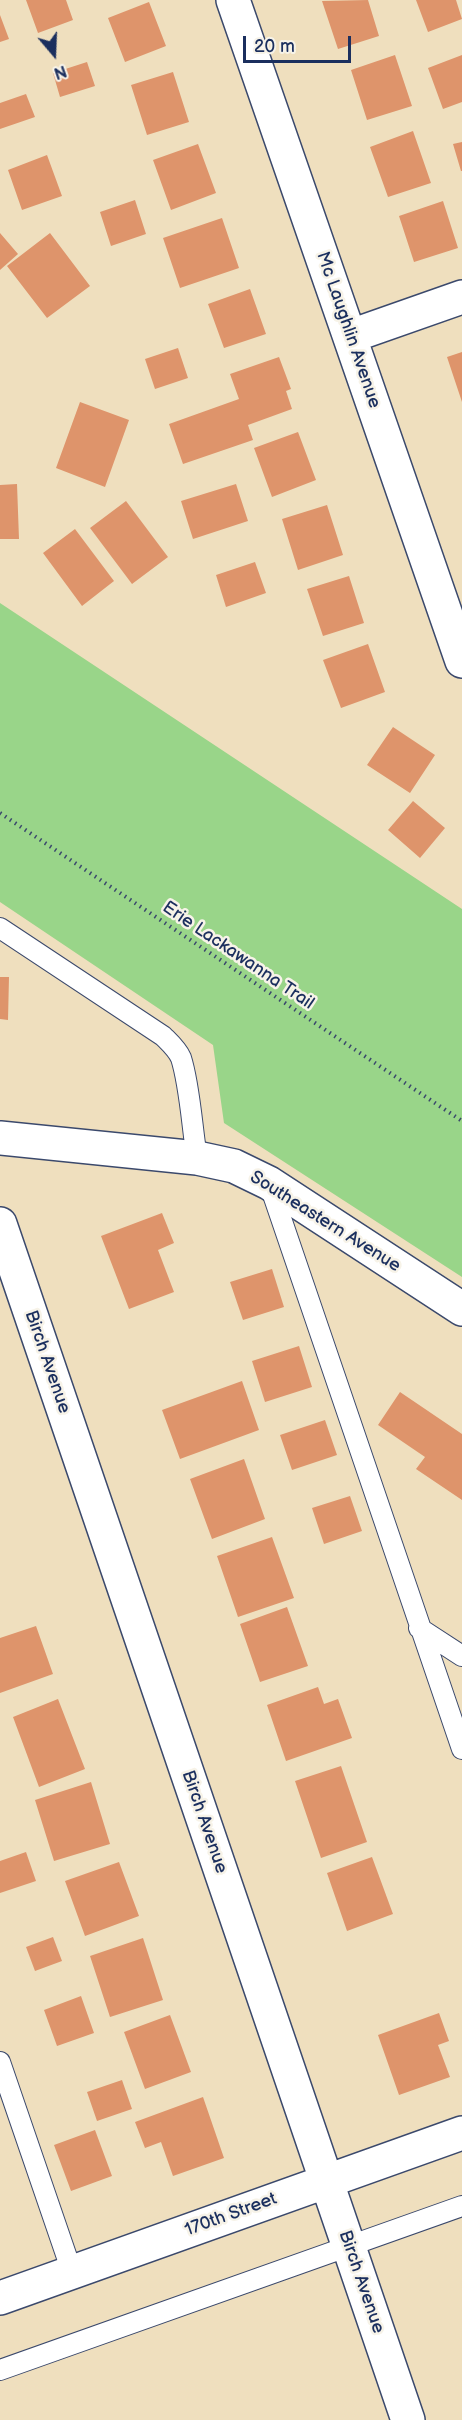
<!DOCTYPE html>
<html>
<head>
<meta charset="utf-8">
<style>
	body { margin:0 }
	#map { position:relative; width:462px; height:2420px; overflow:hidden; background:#efdfbe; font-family:"Balsamiq Sans",sans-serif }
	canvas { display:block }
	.north { position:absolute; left:24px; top:24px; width:60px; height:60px; -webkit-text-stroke:4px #f7f3e8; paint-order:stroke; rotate:161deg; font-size:16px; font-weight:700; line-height:24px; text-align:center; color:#1b2f5e }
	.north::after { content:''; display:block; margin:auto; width:21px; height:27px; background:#1b2f5e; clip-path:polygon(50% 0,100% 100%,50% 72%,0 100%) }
	.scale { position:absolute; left:243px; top:36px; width:108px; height:27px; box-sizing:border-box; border:3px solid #1b2f5e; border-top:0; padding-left:8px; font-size:18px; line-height:21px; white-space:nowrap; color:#1b2f5e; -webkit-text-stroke:4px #f7f3e8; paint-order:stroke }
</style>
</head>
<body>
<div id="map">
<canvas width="462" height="2420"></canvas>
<div class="north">N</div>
<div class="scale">20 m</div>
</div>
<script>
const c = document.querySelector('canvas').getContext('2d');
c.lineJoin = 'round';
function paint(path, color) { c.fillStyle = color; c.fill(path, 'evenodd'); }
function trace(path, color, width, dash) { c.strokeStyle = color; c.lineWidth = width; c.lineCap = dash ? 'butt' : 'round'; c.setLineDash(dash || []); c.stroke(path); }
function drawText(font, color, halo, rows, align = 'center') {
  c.font = font + ' "Balsamiq Sans",sans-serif'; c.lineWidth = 5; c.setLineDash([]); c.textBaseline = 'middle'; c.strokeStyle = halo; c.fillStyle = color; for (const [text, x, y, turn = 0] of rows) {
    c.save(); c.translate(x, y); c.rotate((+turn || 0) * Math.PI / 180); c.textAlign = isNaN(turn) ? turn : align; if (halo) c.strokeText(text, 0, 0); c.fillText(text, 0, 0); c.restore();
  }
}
const green = new Path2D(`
	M0 603 462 909V1277L224 1123 213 1045 0 902Z`);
const building = new Path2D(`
	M26 0H66L73 20 38 33Z
	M368 0 379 36 338 49 322 1Z
	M416 0H456L462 19 428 32Z
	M149 2 166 46 125 62 108 18Z
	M0 15 9 39 0 42Z
	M395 55 412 106 367 120 351 70Z
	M462 55V102L443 109 428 68Z
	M87 62 95 86 60 97 53 73Z
	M173 72 189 122 147 135 131 85Z
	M26 94 35 117 0 129V103Z
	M413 131 431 183 388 197 370 147Z
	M462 142V171H461L453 144Z
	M198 144 216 193 171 210 153 160Z
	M47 155 62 196 22 210 8 170Z
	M135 200 146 234 111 246 100 212Z
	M443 201 458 248 414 262 399 216Z
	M222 218 239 268 180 288 163 238Z
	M0 233 18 254 0 270Z
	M50 233 90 286 47 318 7 266Z
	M250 289 266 334 224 348 208 304Z
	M178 348 188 378 155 389 145 359Z
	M462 352V402L447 357Z
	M279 357 291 389 286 391 292 409 248 425 253 440 183 464 169 424 239 399 230 374Z
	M80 402 129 420 105 487 56 468Z
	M298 432 316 480 272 497 254 448Z
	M17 484 19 539H0V485Z
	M236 484 248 521 193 539 181 501Z
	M126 501 168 557 132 584 90 528Z
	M327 505 343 555 298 570 282 519Z
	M75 529 114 581 82 606 43 553Z
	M255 562 266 593 226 607 216 575Z
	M349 576 364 623 323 636 307 589Z
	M368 644 385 692 341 708 323 660Z
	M393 727 435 755 410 793 367 765Z
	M413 801 445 828 420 858 388 830Z
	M0 977H9L8 1020 0 1019Z
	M162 1213 174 1243 158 1250 174 1292 129 1309 101 1236Z
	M272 1269 284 1307 243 1320 230 1282Z
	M299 1346 312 1387 265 1402 252 1361Z
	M242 1381 259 1430 180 1459 162 1410Z
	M400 1392 462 1434V1500L416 1469 425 1457 378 1425Z
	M325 1420 337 1455 292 1470 280 1435Z
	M244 1459 265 1519 212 1539 190 1479Z
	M350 1496 362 1531 324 1544 312 1508Z
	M272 1537 294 1598 238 1617 217 1556Z
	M287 1607 308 1666 260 1682 240 1624Z
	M36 1626 53 1674 0 1693V1638Z
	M318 1687 324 1704 338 1699 352 1738 286 1761 267 1705Z
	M58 1699 85 1769 39 1787 13 1717Z
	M341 1766 367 1842 321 1858 295 1781Z
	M91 1782 110 1844 54 1861 35 1800Z
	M26 1852 36 1881 0 1893V1861Z
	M372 1857 393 1914 347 1931 327 1873Z
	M119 1862 139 1916 85 1936 65 1881Z
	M53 1937 62 1961 35 1971 26 1947Z
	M143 1938 163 2000 110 2017 90 1956Z
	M81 1996 94 2033 57 2046 44 2010Z
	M439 2013 449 2041 438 2045 450 2077 399 2095 378 2035Z
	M170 2015 191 2072 145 2089 124 2032Z
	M122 2080 132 2109 97 2121 87 2092Z
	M203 2097 224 2158 173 2176 161 2142 145 2148 135 2122Z
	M95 2130 112 2176 71 2191 54 2145Z`);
const path = new Path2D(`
	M0 813 462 1121`);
const lane = new Path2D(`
	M0 928 163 1036C170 1043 177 1049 181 1058 190 1086 192 1128 197 1158
	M269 1183 462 1749
	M419 1628 462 1656
	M0 2062 72 2272
	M0 2370 462 2206`);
const street = new Path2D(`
	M233 0 462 661
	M351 336 462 297
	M0 1224 408 2420
	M0 2298 462 2133`);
const secondary = new Path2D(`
	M0 1138 197 1158 234 1166 269 1183 462 1309`);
const streetNames = [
	["Mc Laughlin Avenue",348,330,71],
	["Erie Lackawanna Trail",238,956,34],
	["Southeastern Avenue",325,1222,32],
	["Birch Avenue",47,1362,71],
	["Birch Avenue",204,1822,71],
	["170th Street",231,2215,-20],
	["Birch Avenue",361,2282,71]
];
paint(green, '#99d589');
paint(building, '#de946b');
trace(lane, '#3b496c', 22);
trace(street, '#3b496c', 36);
trace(secondary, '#3b496c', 36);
trace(path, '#3b496c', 4, [1.5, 4.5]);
trace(lane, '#fff', 20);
trace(street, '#fff', 33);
trace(secondary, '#fff', 33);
drawText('18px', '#1b2f5e', '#f7f3e8', streetNames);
</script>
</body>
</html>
